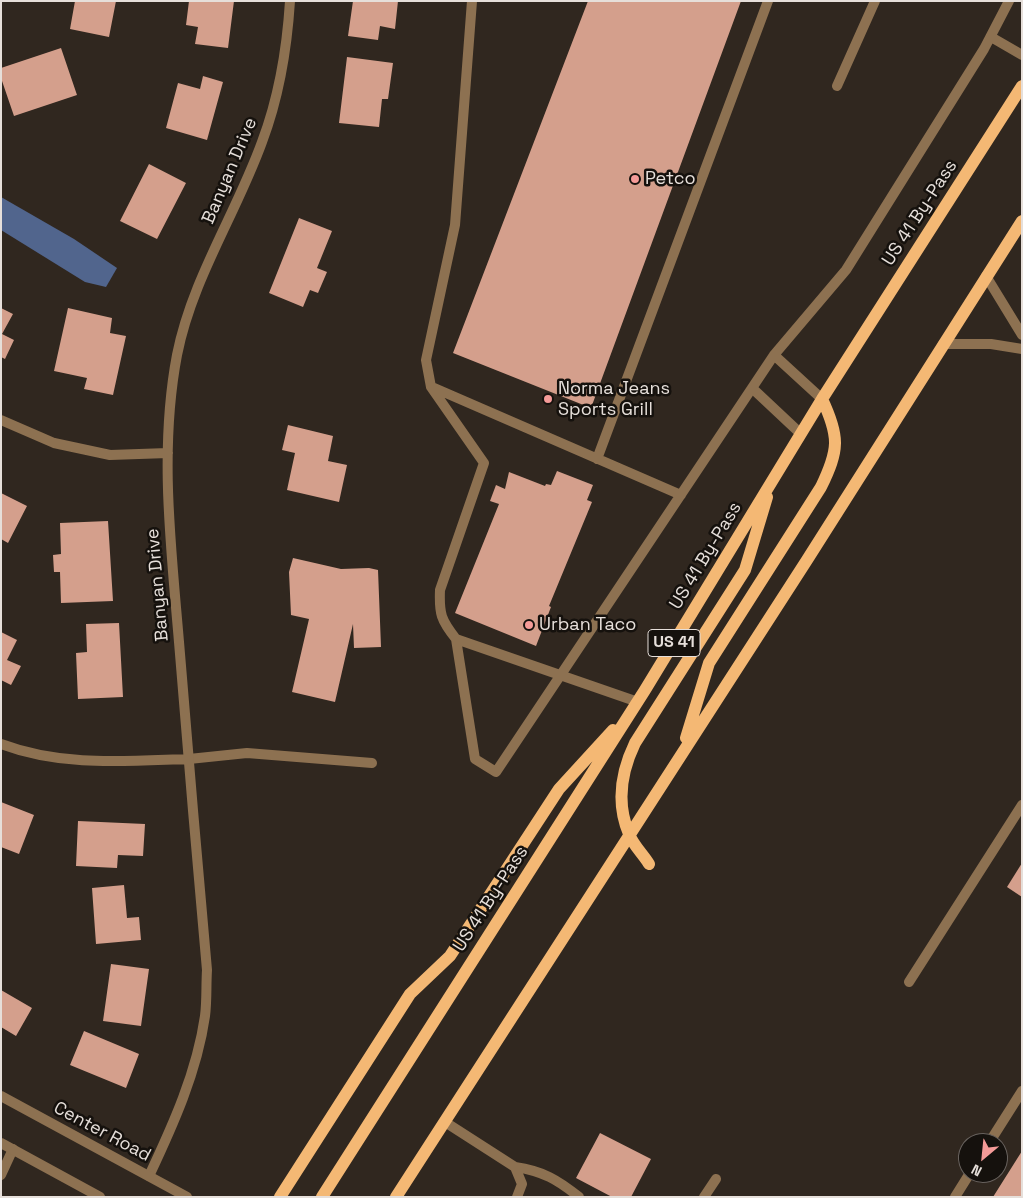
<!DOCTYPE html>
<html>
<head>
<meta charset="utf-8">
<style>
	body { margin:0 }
	#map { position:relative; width:1023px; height:1198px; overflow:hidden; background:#30271f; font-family:"Space Grotesk",sans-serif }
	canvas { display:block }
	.frame { position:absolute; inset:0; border:2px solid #e6dfda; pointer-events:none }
	.north { position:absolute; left:958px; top:1133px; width:50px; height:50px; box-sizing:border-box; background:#15110d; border:1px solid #69635f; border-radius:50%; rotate:208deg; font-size:14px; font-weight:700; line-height:20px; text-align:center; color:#e6dfda }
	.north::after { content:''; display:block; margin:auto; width:18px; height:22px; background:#f59b98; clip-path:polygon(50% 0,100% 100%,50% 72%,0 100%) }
</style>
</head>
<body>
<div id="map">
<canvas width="1023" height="1198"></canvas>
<div class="frame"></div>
<div class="north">N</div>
</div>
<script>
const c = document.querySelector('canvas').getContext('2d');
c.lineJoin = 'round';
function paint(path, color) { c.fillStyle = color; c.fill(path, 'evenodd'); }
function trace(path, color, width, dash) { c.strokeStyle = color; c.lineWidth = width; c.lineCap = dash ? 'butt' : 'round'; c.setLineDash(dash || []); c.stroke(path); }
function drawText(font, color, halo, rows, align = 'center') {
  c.font = font + ' "Space Grotesk",sans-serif'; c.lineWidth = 5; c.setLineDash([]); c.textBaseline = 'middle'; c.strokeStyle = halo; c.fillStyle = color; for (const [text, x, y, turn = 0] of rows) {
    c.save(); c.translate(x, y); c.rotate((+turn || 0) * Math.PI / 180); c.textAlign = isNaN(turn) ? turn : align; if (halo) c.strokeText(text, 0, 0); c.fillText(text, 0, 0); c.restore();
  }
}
const water = new Path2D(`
	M1 197 74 239 117 268 106 287 85 282 1 230Z`);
const building = new Path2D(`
	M75 1H116L109 37 70 29Z
	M189 1H234L228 48 195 44 198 27 186 25Z
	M353 1H398L395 29 380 26 378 40 348 36Z
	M588 1H741L591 408 453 353Z
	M61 48 77 95 14 116 1 78V68Z
	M347 57 393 63 388 99H382L379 127 339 123Z
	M203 76 223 82 207 140 166 128 178 83 200 89Z
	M149 164 186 183 157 239 120 221Z
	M299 218 332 231 317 268 327 272 318 293 310 290 303 307 269 293Z
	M1 308 13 314 2 334 14 340 5 359 1 357Z
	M68 308 112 318 110 333 126 336 113 395 84 389 87 378 54 371Z
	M288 425 333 436 328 461 347 465 339 502 287 490 295 453 282 450Z
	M557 471 593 485 587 500 592 502 549 606 551 607 536 646 455 613 499 504 490 501 496 485 505 489 509 472 545 486 546 484 551 485Z
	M1 493 27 506 8 543 1 539Z
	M108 521 113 601 61 603 60 572H54L53 555 61 554 60 523Z
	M293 558 341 569 369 568 378 570 381 647 354 648 353 624 335 702 292 692 309 619 291 615 289 572Z
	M119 623 123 697 78 699 76 653 87 652 86 624Z
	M1 632 17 640 7 660 21 666 11 685 1 680Z
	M1 802 34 815 19 854 1 847Z
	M78 821 145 824 143 856 118 855 117 868 76 866Z
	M1022 863V897L1007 887Z
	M124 885 127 918 139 917 141 940 96 944 92 888Z
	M111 964 149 969 141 1026 103 1021Z
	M1 990 32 1008 16 1036 1 1027Z
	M84 1031 139 1054 126 1088 70 1065Z
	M600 1133 651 1159 631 1197H612L576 1178Z
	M1022 1151V1197H993Z`);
const service = new Path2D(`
	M472 1 455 225 426 360 431 387 484 463 440 590C439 614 441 620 456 639L475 759 496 772 774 355 846 270 984 49 1009 1
	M991 37 1022 55
	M837 86 875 1
	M986 276 1022 335
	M943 344H991L1022 349
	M774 355 822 399
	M432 387 681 495
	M752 388 801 434
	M597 459 768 1
	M456 639 638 702
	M189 759 247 753 372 763
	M909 982 1022 805
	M445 1122 515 1167 522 1184 517 1197
	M989 1143 1022 1091
	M515 1167C543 1171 558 1180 579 1197
	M1 1175 13 1149
	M704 1197 716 1179
	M955 1197 970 1173`);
const minor = new Path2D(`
	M1 420 54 443 110 455 168 453
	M1 744C62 767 125 761 189 759
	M149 1176C173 1125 197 1072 205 1016 207 1001 206 985 207 970 197 861 188 751 179 642 171 546 159 450 177 355 192 279 236 214 262 142 279 97 287 49 290 1`);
const tertiary = new Path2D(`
	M1 1096 187 1197
	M1 1143 100 1197`);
const primary = new Path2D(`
	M686 738 709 663 821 487C839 450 840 437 822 399
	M649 864C643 854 633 845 629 834 616 803 621 772 635 743L745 570 767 497
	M280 1197 410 994 450 956 559 789 613 730
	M322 1197 645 690 822 399 1022 86
	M396 1197 807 560 1022 221`);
const markers = [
	[635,179,5,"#f59b98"],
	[548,399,5,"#f59b98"],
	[529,625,5,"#f59b98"]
];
const shields = [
	[674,643,52]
];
const shieldNames = [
	["US 41",674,643]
];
const streetNames = [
	["Banyan Drive",230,171,-67],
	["US 41 By-Pass",920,213,-57],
	["US 41 By-Pass",706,556,-59],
	["Banyan Drive",158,585,-95],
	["US 41 By-Pass",491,899,-57],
	["Center Road",102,1132,28]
];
const poiNames = [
	["Petco",645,179],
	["Norma Jeans",558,389],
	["Sports Grill",558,410],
	["Urban Taco",539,625]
];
paint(water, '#51658d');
paint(building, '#d49f8c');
trace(service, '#8d7151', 10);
trace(minor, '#8d7151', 10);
trace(tertiary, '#8d7151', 10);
trace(primary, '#f4b874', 12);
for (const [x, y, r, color] of markers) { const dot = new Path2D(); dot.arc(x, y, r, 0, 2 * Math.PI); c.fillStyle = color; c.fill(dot); trace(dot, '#15110d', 2); }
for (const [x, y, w] of shields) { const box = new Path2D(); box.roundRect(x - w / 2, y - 13.5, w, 27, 4); c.fillStyle = '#15110d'; c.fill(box); trace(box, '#e6dfda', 1); }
drawText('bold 16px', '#e6dfda', null, shieldNames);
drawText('18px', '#e6dfda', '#15110d', streetNames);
drawText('18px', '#e6dfda', '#15110d', poiNames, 'left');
</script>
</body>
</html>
